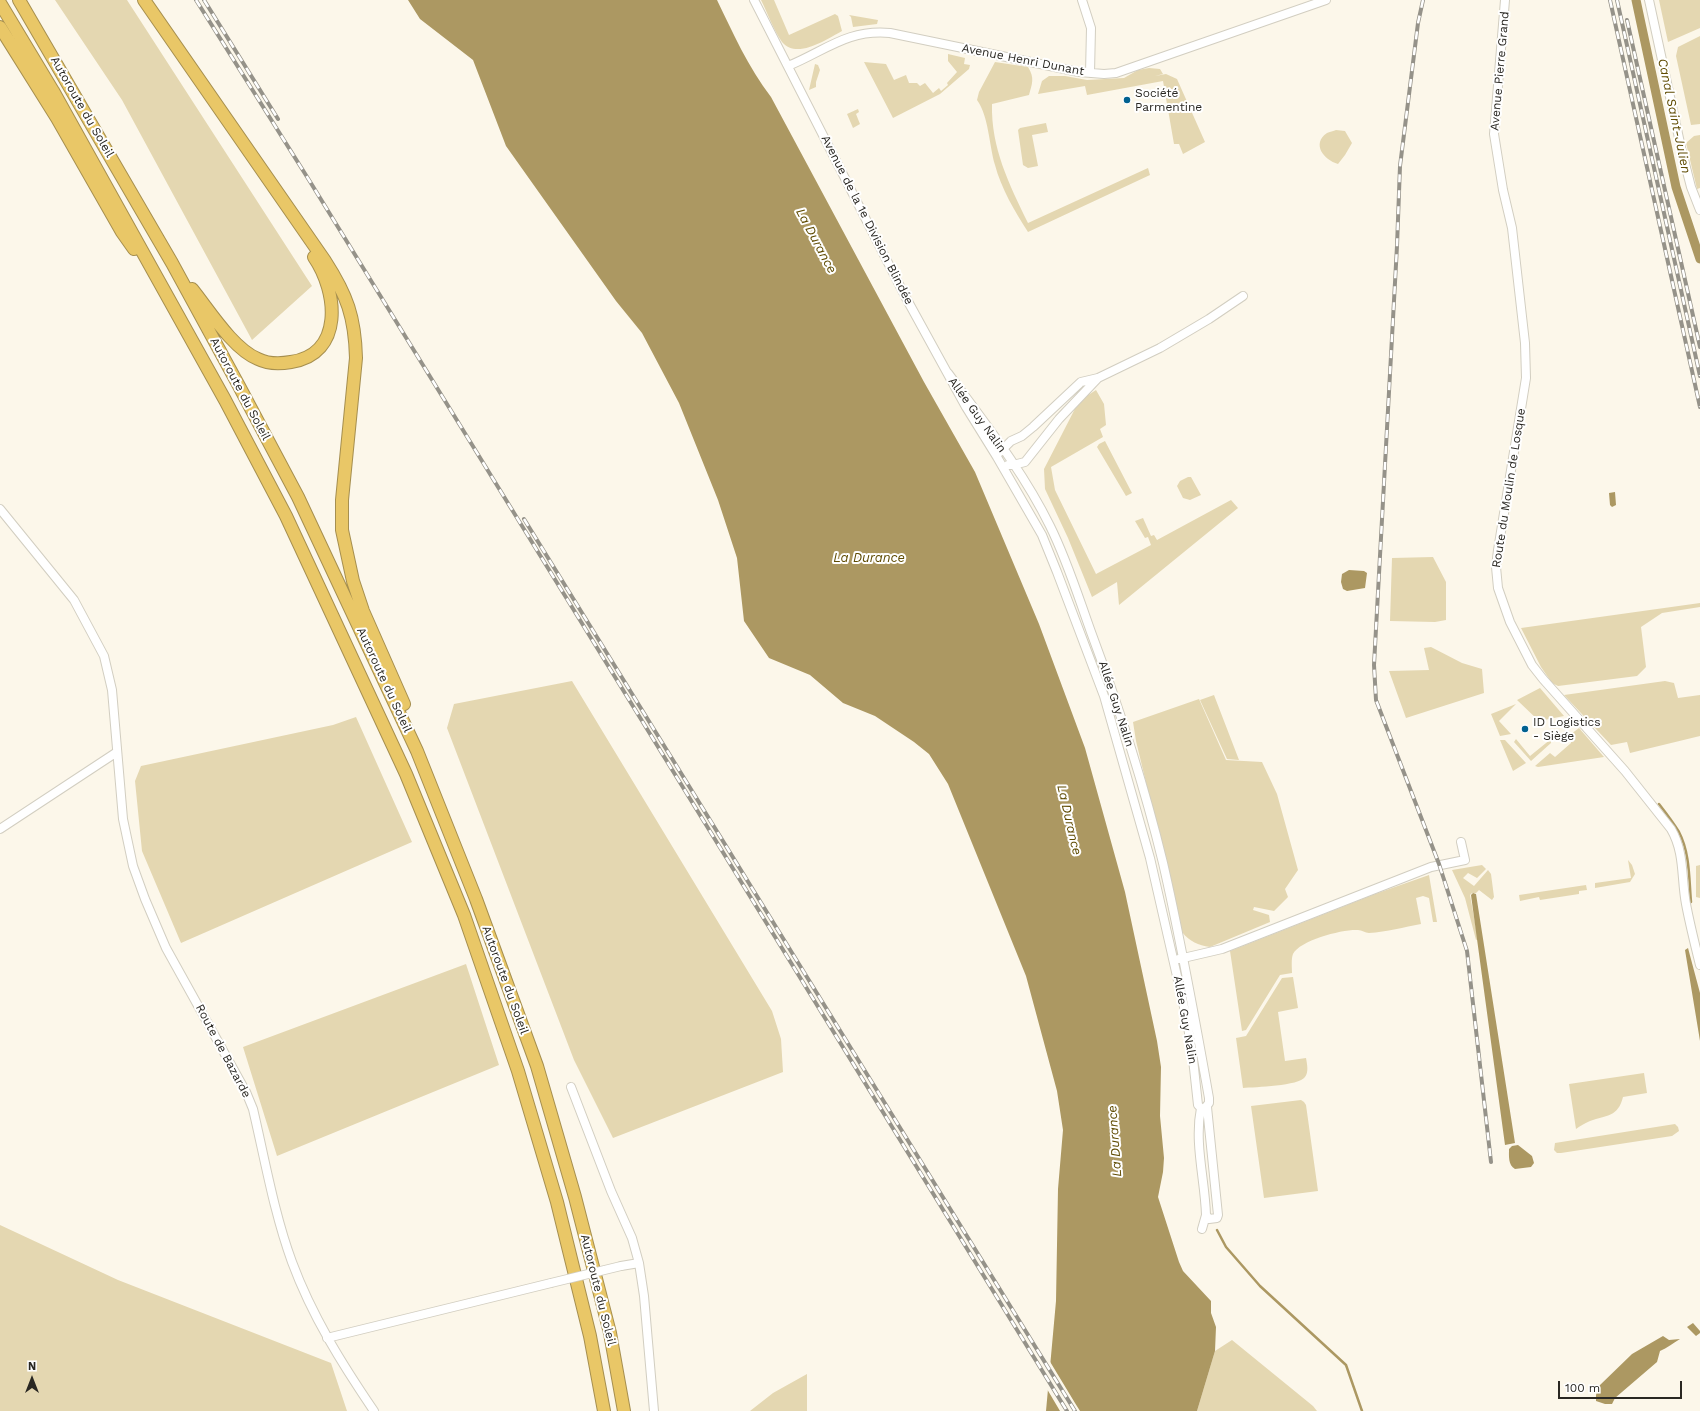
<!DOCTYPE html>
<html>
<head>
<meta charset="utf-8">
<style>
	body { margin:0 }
	#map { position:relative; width:1700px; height:1411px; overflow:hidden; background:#fcf7ea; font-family:"Work Sans",sans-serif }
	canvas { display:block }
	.north { position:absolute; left:12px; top:1359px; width:40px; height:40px; -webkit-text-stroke:3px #fff; paint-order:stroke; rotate:0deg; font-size:11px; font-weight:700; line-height:16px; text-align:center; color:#292722 }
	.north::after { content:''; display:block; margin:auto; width:14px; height:18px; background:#292722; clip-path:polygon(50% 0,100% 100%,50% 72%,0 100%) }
	.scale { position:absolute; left:1558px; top:1381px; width:124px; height:18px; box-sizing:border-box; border:2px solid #292722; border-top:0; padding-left:5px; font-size:12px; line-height:14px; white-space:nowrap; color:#292722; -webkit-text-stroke:3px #fff; paint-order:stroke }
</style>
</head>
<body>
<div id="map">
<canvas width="1700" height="1411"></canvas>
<div class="north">N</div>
<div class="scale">100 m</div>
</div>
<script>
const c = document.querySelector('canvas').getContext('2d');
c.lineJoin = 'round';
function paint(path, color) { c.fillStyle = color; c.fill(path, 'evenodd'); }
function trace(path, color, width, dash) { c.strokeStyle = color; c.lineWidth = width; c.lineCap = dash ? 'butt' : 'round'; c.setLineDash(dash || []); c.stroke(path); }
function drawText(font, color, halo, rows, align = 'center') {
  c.font = font + ' "Work Sans",sans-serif'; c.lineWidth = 4; c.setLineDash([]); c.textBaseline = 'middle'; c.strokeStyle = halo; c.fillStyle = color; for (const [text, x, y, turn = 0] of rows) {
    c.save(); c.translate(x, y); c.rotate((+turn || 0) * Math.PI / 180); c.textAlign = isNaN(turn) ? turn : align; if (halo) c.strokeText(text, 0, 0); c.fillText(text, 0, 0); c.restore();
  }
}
const green = new Path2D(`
	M55 0H127L312 286 252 340 122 100Z
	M761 0H774L789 35 835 14 838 16 842 31C827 39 797 60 782 42 774 31 767 12 761 0Z
	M1659 0H1700V28L1668 42Z
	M849 15 878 20 877 24 853 27 851 17Z
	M1700 36V124L1691 125 1676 56 1678 47Z
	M948 54 965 58 964 64 970 65 969 69 940 94 893 118 864 62 886 64 894 80 906 75 909 83H917L920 86 925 83 933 93 939 88 941 91 948 85 947 83 957 72 948 61Z
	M995 62 1028 67C1035 78 1032 84 1029 95L992 104C991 148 1009 184 1028 223L1148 168 1150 175 1028 232C1015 212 1001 188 995 165 989 145 989 117 977 100L979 92Z
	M815 64 818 65 820 70 816 82V87L809 90Z
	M1149 68 1160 69 1163 74 1155 76 1166 74 1177 79 1205 142 1183 154 1179 144H1174L1163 81 1087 95 1085 86 1038 94 1042 81 1049 76H1065L1087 80 1124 78 1138 70Z
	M858 109 859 112 856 114 860 124 853 128 847 114Z
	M1046 123 1048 132 1032 135 1038 166 1028 168 1023 165 1018 130 1020 128Z
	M1336 130 1345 131 1352 143 1345 155 1338 164C1324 160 1311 144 1327 133 1329 132 1334 131 1336 130Z
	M1700 135V188L1697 189 1686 143 1694 136Z
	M1096 390 1104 404 1106 425 1100 429 1103 437 1051 467 1055 490 1096 574 1151 545 1148 537 1145 538 1135 521 1143 518 1151 536 1154 535 1157 540 1231 500 1238 508 1119 605 1117 582 1092 597 1068 538 1045 489 1044 469 1079 401Z
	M1105 441 1132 493 1126 496 1097 447 1099 444Z
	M1188 477H1191L1201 495 1190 500 1183 498 1177 486 1180 481Z
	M1433 557 1446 582V620L1435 622 1390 621 1392 558Z
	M1700 603V607L1662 613 1641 627 1646 667 1637 676 1558 686 1552 683 1541 667 1521 628Z
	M1431 647 1462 663 1482 669 1484 693 1406 718 1389 671 1429 670 1424 648Z
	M572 681 772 1011 781 1039 783 1072 613 1138 574 1060 447 728 454 704Z
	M1665 681 1674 683 1678 698 1700 695V736L1630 753 1627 742 1611 745 1564 695Z
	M1540 688 1564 716 1539 721 1517 700Z
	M1214 695 1239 760 1227 759 1200 700Z
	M1199 699 1226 760 1262 762 1277 794 1298 870 1285 889 1288 897 1274 911 1254 907 1253 910 1269 915 1270 922 1210 947C1198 945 1190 942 1182 932L1136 741 1133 722Z
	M1516 704 1499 721 1511 734 1500 736 1491 714Z
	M356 717 412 842 181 943 142 851 135 781 141 766 333 725Z
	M1579 728 1604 757 1538 767 1535 766 1550 753 1555 757 1571 743V734Z
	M1516 739 1530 756 1551 739V743L1531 761 1514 742Z
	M1500 740H1505L1526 763 1513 771Z
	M1628 860 1632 865 1635 874 1630 882 1595 888V883L1631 878Z
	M1482 865 1486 869 1477 878 1468 873 1463 878 1474 886 1488 870 1491 874 1494 897 1492 900 1479 890 1476 893H1472L1470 895 1478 939 1476 940 1465 898 1452 870Z
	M1700 865V898L1696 897V866Z
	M1429 875 1437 922H1433L1429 898 1423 896 1416 898 1421 924C1404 927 1387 932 1369 933 1365 933 1362 930 1358 930 1343 929 1300 940 1293 954 1291 959 1292 967 1292 973L1280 975 1246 1030 1242 1031 1230 951 1375 894Z
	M1586 885 1587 890 1579 891V894L1540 900 1539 897 1520 901 1519 895Z
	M466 964 499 1065 277 1156 243 1047Z
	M1293 977 1298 1008 1278 1012 1285 1061 1306 1058C1307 1064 1309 1072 1305 1077 1299 1086 1255 1087 1243 1088L1236 1038 1246 1036 1282 978Z
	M1644 1073 1647 1093 1623 1097C1618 1117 1607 1115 1590 1121 1585 1123 1580 1126 1576 1129L1569 1084Z
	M1301 1100 1304 1102 1306 1105 1318 1191 1264 1198 1251 1106Z
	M1675 1124 1678 1127 1679 1131 1672 1136 1561 1153H1557L1554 1150 1555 1143Z
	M0 1225 118 1280 331 1363 347 1411H0Z
	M1232 1340 1313 1406 1317 1411H1197L1215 1351Z
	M807 1374V1411H750L773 1393Z`);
const water = new Path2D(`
	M408 0H717C733 33 748 67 771 97L924 382 975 472 1039 624 1085 748 1125 892 1157 1041 1161 1067 1160 1116 1164 1158 1163 1172 1158 1197 1179 1262 1183 1271 1211 1301V1313L1216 1327 1215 1351 1197 1411H1046L1056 1301 1058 1189 1063 1130 1057 1091 1026 976 948 784 929 754 914 742 875 716 843 703 810 675 769 658 744 621 737 558 718 500 679 403 642 333 616 301 506 146 473 60 420 19Z
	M1615 492 1616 505 1612 507 1610 505 1609 493Z
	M1349 570 1364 571 1367 573 1365 588 1347 591 1343 589 1341 582 1342 574Z
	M1473 893 1476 894 1515 1143 1505 1145 1471 895Z
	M1688 948 1700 993V1041L1685 950Z
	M1518 1145 1532 1156 1534 1163 1531 1167 1515 1169C1508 1165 1509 1156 1509 1149L1512 1146Z
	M1693 1323 1700 1331V1333L1696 1336 1687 1327Z
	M1663 1336 1669 1340 1680 1339C1673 1343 1667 1348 1660 1351L1657 1362 1615 1398 1612 1404H1605L1596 1401V1395L1599 1386 1632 1354Z`);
const pier = new Path2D(`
	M1049 1360 1075 1403 1080 1411H1060L1047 1389Z`);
const stream = new Path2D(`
	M1659 804C1666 813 1673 822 1679 832 1690 853 1689 879 1691 902
	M1217 1230 1226 1247 1260 1286 1346 1365 1362 1411`);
const canal = new Path2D(`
	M1636 0 1676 187 1700 259`);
const minor = new Path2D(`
	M754 0 905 296 966 407 997 457 1042 535 1057 572 1104 696 1150 858 1187 1020 1193 1059 1198 1105 1201 1108 1204 1109 1209 1103V1098C1195 1019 1181 941 1163 863 1144 785 1119 707 1091 632 1078 596 1067 560 1050 526 1023 471 984 422 948 373
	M1082 0 1091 28 1090 73
	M1505 0 1494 134 1503 190 1512 228 1525 343 1526 378 1498 550 1496 567 1498 588 1510 622 1532 665 1543 679 1625 771 1671 829C1685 853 1681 878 1686 904 1690 925 1695 945 1700 965
	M1649 0 1682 152 1691 187 1700 210
	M788 66C825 51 847 29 890 33L1079 72 1104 74 1116 73 1326 0
	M1000 452 1011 441 1022 436 1033 427 1081 382 1098 378 1160 348 1209 319 1243 296
	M1008 465H1013L1025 462 1059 419 1098 378
	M0 509 74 600 104 656 112 690 123 819 133 866 145 899 166 948 246 1092 253 1109C265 1160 274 1213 292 1262 312 1316 342 1364 374 1411
	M0 829 117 752
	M1179 959 1222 949 1431 867 1465 860 1461 842
	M571 1087 611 1191 632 1238 639 1263 644 1296 654 1411
	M1201 1108C1194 1143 1205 1180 1206 1215L1209 1219 1217 1218 1218 1215 1207 1107
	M1202 1229 1206 1215
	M621 1266 639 1263
	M327 1338 551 1283`);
const highway = new Path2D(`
	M19 0 172 263 239 386 298 497 417 751 476 899 537 1066 575 1197 610 1333 624 1411
	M144 0 325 261C347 295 355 317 356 358L342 500V530L353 581 363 611 404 704
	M0 3 53 91 225 400 286 516 406 774 464 915 518 1071 557 1202 590 1336 604 1411
	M0 27 57 118 122 232 134 249
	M192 289C209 310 233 349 258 359 268 364 280 364 291 362 344 354 338 292 314 257`);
const rail = new Path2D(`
	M196 0 309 180 1067 1411
	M204 0 278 119
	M1423 0 1418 23 1400 166 1397 246 1374 665 1376 700 1439 864 1467 951 1491 1162
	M1610 0 1700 407
	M1617 0 1700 376
	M1627 20 1700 347
	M524 519 1075 1411`);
const minorBridge = new Path2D(`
	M551 1283 621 1266`);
const markers = [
	[1127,100,4,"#006190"],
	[1525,729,4,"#006190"]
];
const streetNames = [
	["Avenue Henri Dunant",1023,60,11],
	["Avenue Pierre Grand",1500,71,-85],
	["Autoroute du Soleil",82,107,60],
	["Avenue de la 1e Division Blindée",867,220,63],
	["Autoroute du Soleil",240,389,62],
	["Allée Guy Nalin",977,415,54],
	["Route du Moulin de Losque",1509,488,-81],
	["Autoroute du Soleil",384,680,65],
	["Allée Guy Nalin",1116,704,72],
	["Autoroute du Soleil",505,980,70],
	["Allée Guy Nalin",1185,1020,80],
	["Route de Bazarde",223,1051,62],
	["Autoroute du Soleil",598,1290,76]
];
const poiNames = [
	["Société",1135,93],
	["Parmentine",1135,107],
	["ID Logistics",1533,722],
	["- Siège",1533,736]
];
const waterNames = [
	["Canal Saint-Julien",1674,116,78],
	["La Durance",816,241,62],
	["La Durance",869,558],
	["La Durance",1069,820,77],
	["La Durance",1115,1141,-94]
];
paint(green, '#e4d7b1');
paint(water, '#ac9862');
paint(pier, '#fcf7ea');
trace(stream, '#ac9862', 2.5);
trace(canal, '#ac9862', 9);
trace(minor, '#d2cec1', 10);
trace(highway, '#a68f4f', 14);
trace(minor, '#fff', 8);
trace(highway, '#e9c767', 12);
trace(rail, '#959289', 4);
trace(rail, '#fff', 2.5, [8]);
trace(minorBridge, '#d2cec1', 10, []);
trace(minorBridge, '#fff', 8);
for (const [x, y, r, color] of markers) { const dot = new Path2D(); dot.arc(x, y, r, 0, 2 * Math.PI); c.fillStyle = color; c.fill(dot); trace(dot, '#fff', 1.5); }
drawText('12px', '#292722', '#fff', streetNames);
drawText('12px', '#292722', '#fff', poiNames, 'left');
drawText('italic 13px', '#5f4b02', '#fff', waterNames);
</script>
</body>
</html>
